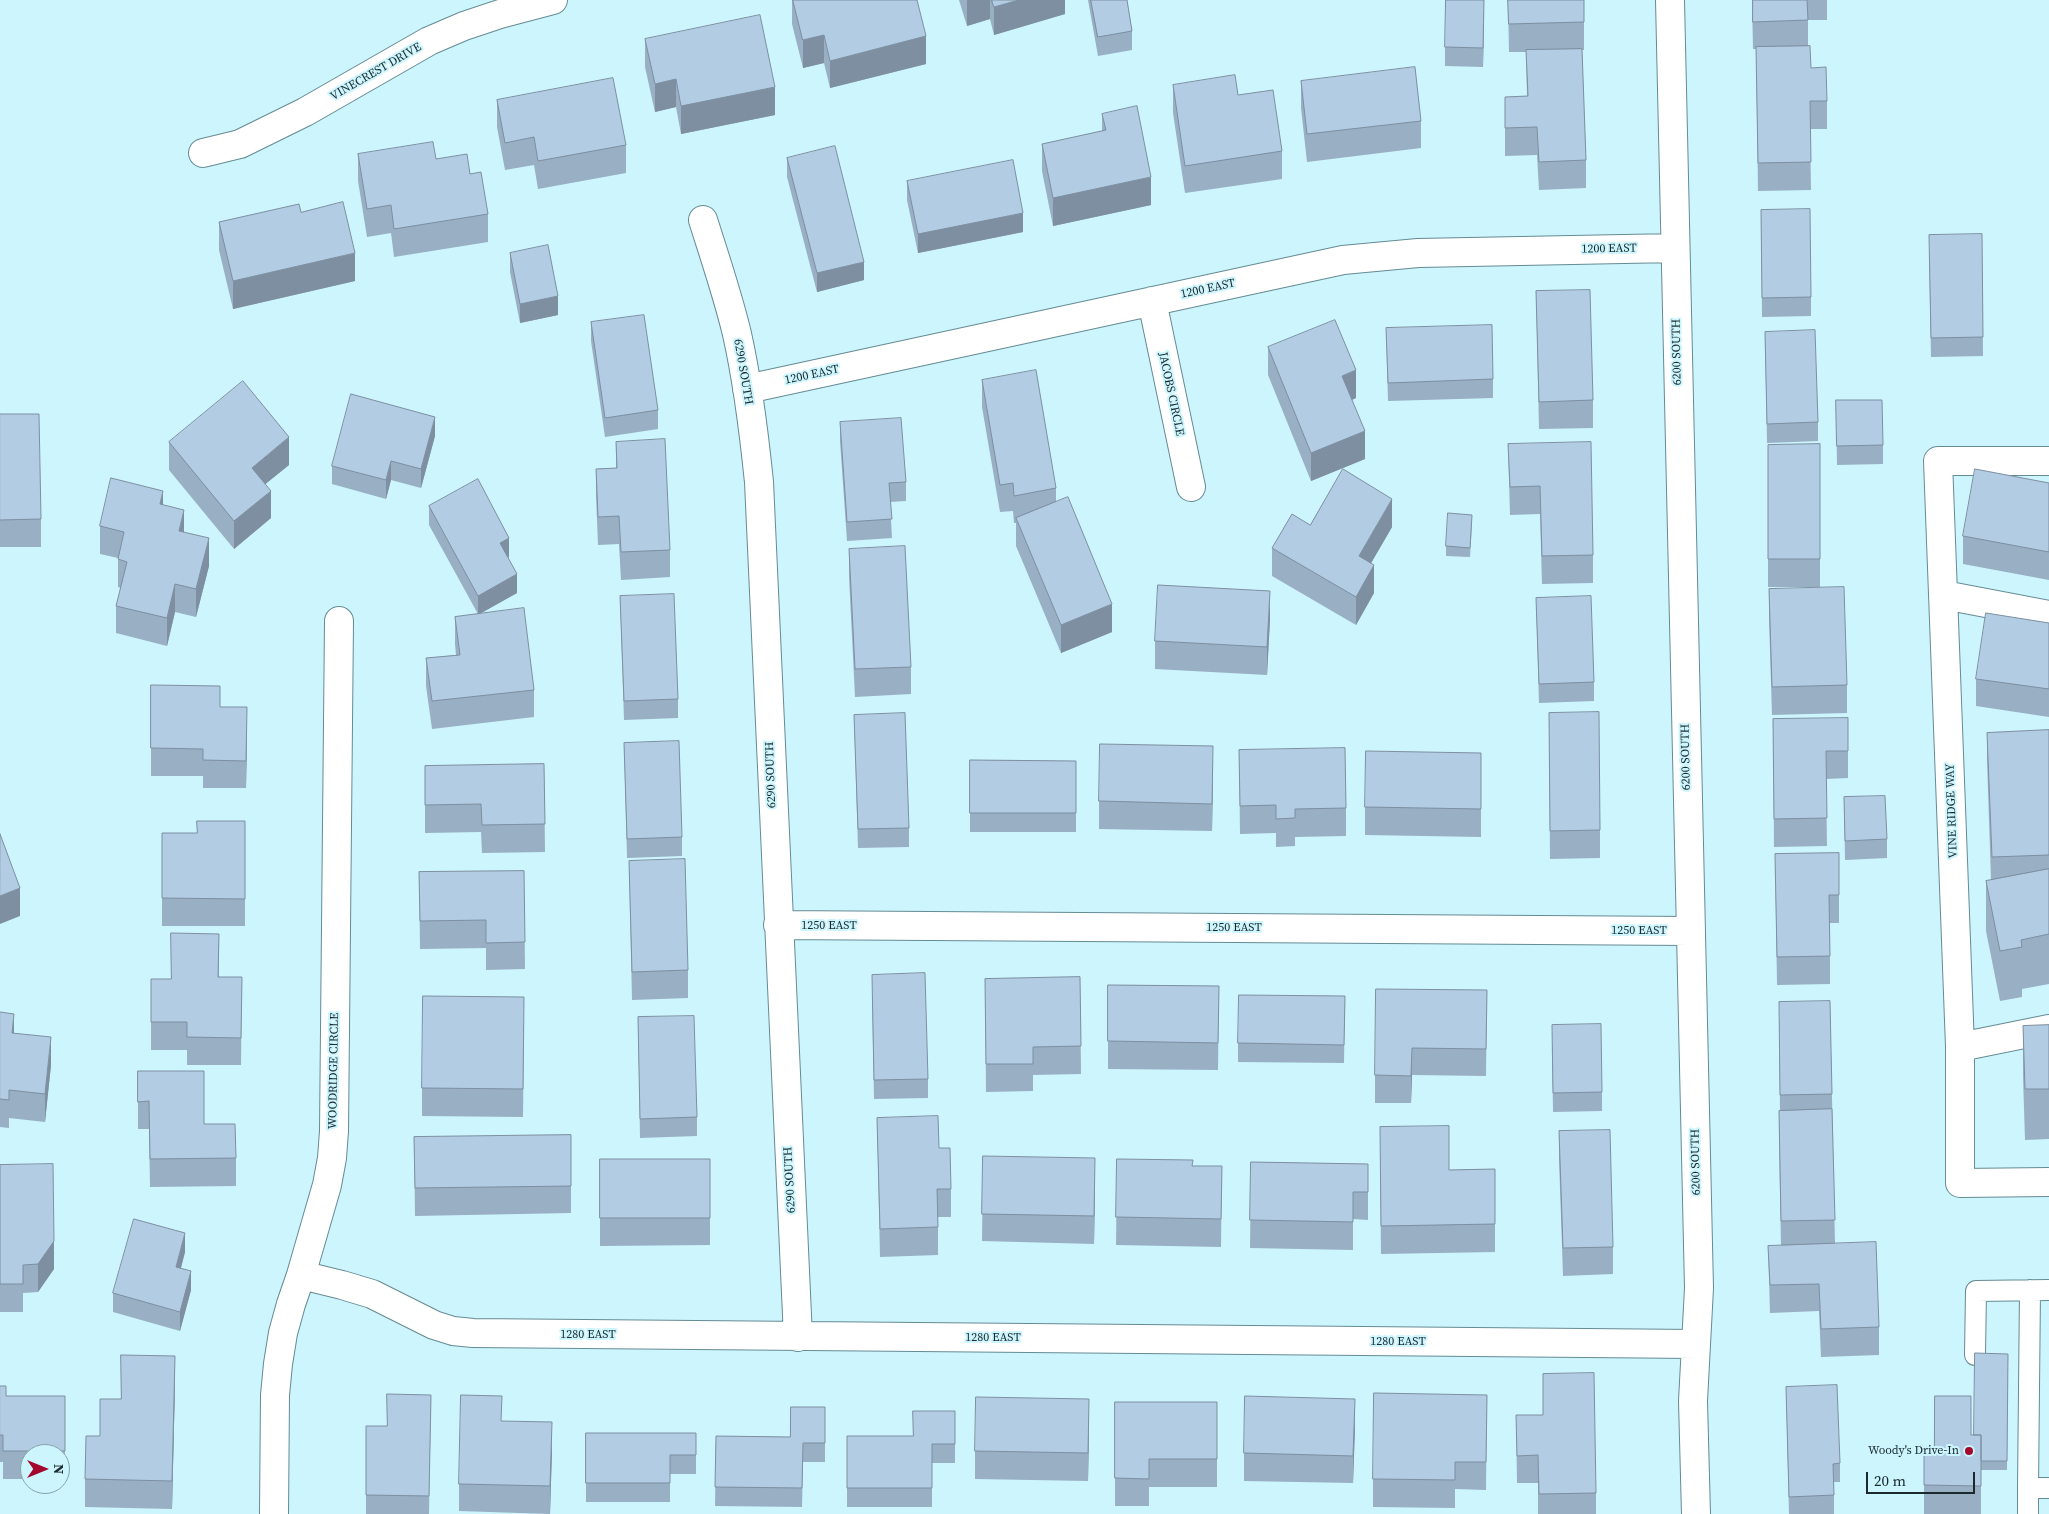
<!DOCTYPE html>
<html>
<head>
<meta charset="utf-8">
<style>
	body { margin:0 }
	#map { position:relative; width:2049px; height:1514px; overflow:hidden; background:#ccf5fe; font-family:"Source Serif 4",serif }
	canvas { display:block }
	.north { position:absolute; left:20px; top:1444px; width:50px; height:50px; box-sizing:border-box; background:#ccf5fe; border:1px solid #84a3aa; border-radius:50%; rotate:90deg; font-size:14px; font-weight:700; line-height:20px; text-align:center; color:#19292c }
	.north::after { content:''; display:block; margin:auto; width:18px; height:22px; background:#a4072c; clip-path:polygon(50% 0,100% 100%,50% 72%,0 100%) }
	.scale { position:absolute; left:1866px; top:1472px; width:109px; height:22px; box-sizing:border-box; border:2px solid #19292c; border-top:0; padding-left:6px; font-size:15px; line-height:18px; white-space:nowrap; color:#19292c; -webkit-text-stroke:4px #ccf5fe; paint-order:stroke }
</style>
</head>
<body>
<div id="map">
<canvas width="2049" height="1514"></canvas>
<div class="north">N</div>
<div class="scale">20 m</div>
</div>
<script>
const c = document.querySelector('canvas').getContext('2d');
c.lineJoin = 'round';
function trace(path, color, width, dash) { c.strokeStyle = color; c.lineWidth = width; c.lineCap = dash ? 'butt' : 'round'; c.setLineDash(dash || []); c.stroke(path); }
function paint(path, color) { c.fillStyle = color; c.fill(path, 'evenodd'); }
function drawText(font, color, halo, rows, align = 'center') {
  c.font = font + ' "Source Serif 4",serif'; c.lineWidth = 4; c.setLineDash([]); c.textBaseline = 'middle'; c.strokeStyle = halo; c.fillStyle = color; for (const [text, x, y, turn = 0] of rows) {
    c.save(); c.translate(x, y); c.rotate((+turn || 0) * Math.PI / 180); c.textAlign = isNaN(turn) ? turn : align; if (halo) c.strokeText(text, 0, 0); c.fillText(text, 0, 0); c.restore();
  }
}
const lane = new Path2D(`
	M1975 1355 1976 1291 2049 1290
	M2028 1488 2030 1290
	M2028 1514V1488H2049`);
const street = new Path2D(`
	M1670 0 1699 1288 1693 1401 1696 1514
	M203 153 240 144 305 112 429 41 464 26 500 14 553 0
	M703 220C715 258 728 296 737 334 748 383 754 433 759 482L798 1337
	M1152 301 1191 487
	M747 389 1343 260 1418 253 1675 248
	M2049 461H1938L1960 1047V1183L2049 1182
	M1944 595 2049 615
	M778 925 1690 931
	M1960 1047 2049 1029
	M301 1275 342 1285 372 1294 434 1325 453 1331 473 1333 1696 1344
	M274 1514 275 1395 278 1364 283 1333 291 1304 301 1275 327 1185 332 1158 334 1131 339 621`);
const wall = new Path2D(`
	M792 0H917L926 64 830 88 824 63 803 68 792 24Z
	M959 0H1065V14L994 35 990 19 967 26Z
	M1088 0H1127L1132 31V50L1098 56Z
	M1508 0H1584V50H1582L1586 160V188L1539 190 1537 155 1505 156V97L1527 96 1526 52H1509Z
	M1752 0H1827V20H1808V46L1811 68 1827 101V129H1810L1811 190 1758 191 1756 49H1753Z
	M1484 15 1483 67 1445 66V47Z
	M645 39 775 115 681 134 676 107 655 112 645 67Z
	M1301 81 1421 121V148L1307 162 1301 108Z
	M1173 85 1238 95 1282 151V179L1185 193 1173 113Z
	M497 100 626 145V173L538 189 534 165 505 170 497 127Z
	M1102 114 1151 205 1053 226 1042 171V144L1102 131Z
	M358 154 436 159 470 174 488 214V242L394 257 391 233 367 237 358 181Z
	M787 158 864 280 817 292 787 177Z
	M907 181 1023 232 918 253 907 200Z
	M1761 210 1811 297V316L1762 317Z
	M301 212 355 281 233 309 219 250V222Z
	M1982 234 1983 356 1931 357 1929 254Z
	M510 253 558 315 520 323 510 272Z
	M1536 291 1593 400V428L1539 429Z
	M591 322 658 410V429L605 437 591 341Z
	M1386 328 1493 379V398L1388 401Z
	M1765 332 1818 422V441L1767 443Z
	M1268 347 1356 398 1352 400 1365 459 1311 481 1268 375Z
	M982 380 1056 488V501L1112 632 1061 653 1016 546V523H1014L1013 511 1000 512 982 407Z
	M1836 400 1883 445V464L1837 465Z
	M0 414 41 519V547H0Z
	M840 422 906 482V501L890 502 892 538 847 541 840 441Z
	M435 436 421 488 391 480 386 499 332 484V466Z
	M169 442 289 465 265 484 271 518 234 549 169 470Z
	M616 442 670 550V577L621 580 619 544 598 545 596 496V469L616 468Z
	M1508 444 1593 555V583L1542 584 1540 514 1510 515Z
	M1820 444V587H1768V445Z
	M2049 483V580L1963 564V536Z
	M163 505 209 566 196 617 175 612 167 646 116 633V606L121 588 118 587V558L100 554V526Z
	M429 506 509 557 508 558 517 593 480 613 534 690V717L432 729 426 686V658L456 655 455 644V617L478 614 429 525Z
	M1472 524 1470 557 1446 556V546Z
	M1310 525 1392 527 1371 563 1374 593 1356 625 1272 576V548Z
	M849 549 911 667V694L855 697 849 577Z
	M1769 589 1847 685V713L1772 715 1769 617Z
	M620 596 678 699V718L624 720Z
	M1536 598 1594 682V701L1539 703Z
	M1270 619 1267 675 1155 669V641Z
	M2049 623V717L1976 706V679Z
	M151 685 220 707 247 735 246 788H203V776H151Z
	M1549 713 1600 830V858L1550 859Z
	M854 715 909 828V847L858 848Z
	M1773 719 1848 751V778L1826 779 1827 846 1774 847Z
	M2049 730V984L2022 989V997L2000 1001 1986 931V881L1991 880 1987 760V733Z
	M624 743 682 837V856L627 858Z
	M1239 750 1346 808V836L1295 837V846L1276 847V833L1240 834Z
	M1481 753V837L1365 835V807Z
	M970 760 1076 761V832H970Z
	M544 764 545 852 482 853 481 832 425 833V766Z
	M1213 774 1212 831 1099 829V801Z
	M1844 797 1887 839V858L1845 860Z
	M245 821V926H162V833H197Z
	M1839 853V923H1830V984L1777 985 1775 854Z
	M629 861 688 970V998L632 1000Z
	M524 871 525 969 486 970V948L420 949 419 872Z
	M219 934V977H242L241 1065H187V1050H151V979H171Z
	M1080 977 1081 1074 1033 1075V1091L986 1092 985 979Z
	M1108 985 1219 986 1218 1070 1108 1069Z
	M1487 990 1486 1076 1412 1075 1411 1103H1375V1075Z
	M872 994 928 1079V1098L874 1099Z
	M1345 996 1344 1063 1238 1062V1043Z
	M1830 1001 1835 1244 1879 1327V1355L1821 1357 1819 1311 1770 1313 1768 1246H1781L1779 1139V1111H1780L1779 1021Z
	M0 1012 14 1033 51 1065 45 1122 9 1118V1128L0 1127Z
	M638 1017 697 1117V1136L640 1138Z
	M524 1024 523 1117 422 1116V1088Z
	M2049 1025V1139L2025 1140 2023 1076V1026Z
	M1552 1044 1602 1092V1111L1553 1112Z
	M138 1071 204 1124 236 1158V1186L150 1187 149 1129H138Z
	M877 1118 939 1148 951 1189V1217H938V1255L880 1257Z
	M1559 1131 1613 1247V1274L1563 1276 1559 1159Z
	M571 1135V1213L415 1216 414 1137Z
	M1380 1155 1449 1170 1495 1169V1252L1381 1254Z
	M983 1156 1095 1186 1094 1244 982 1241Z
	M600 1159H710V1245L600 1246Z
	M1117 1159 1193 1166H1222L1221 1247 1116 1245Z
	M1251 1162 1368 1164V1220L1353 1219V1250L1250 1248Z
	M0 1165 54 1269 38 1292 23 1293V1312H0Z
	M185 1252 181 1268 191 1290 180 1331 113 1312V1293Z
	M2008 1354 2007 1470H1981V1514H1924V1447H1934L1974 1435Z
	M1543 1374 1596 1493V1514H1538V1483H1517L1516 1415H1543Z
	M175 1384 172 1509 85 1507V1479L100 1436 121 1399Z
	M0 1386 6 1396H65V1479H60V1454H30V1479H3V1462H0Z
	M1786 1387 1840 1463V1482H1834V1514H1789Z
	M431 1395 429 1514H366V1426H387Z
	M1487 1395 1486 1490 1455 1489V1508L1373 1507V1479Z
	M1115 1402H1217V1487H1149V1506H1115Z
	M825 1407V1462H803L802 1507 715 1506 716 1436 790 1437Z
	M955 1411V1463H932V1507H847V1436H913Z
	M502 1421 552 1450 550 1514 459 1511V1484Z
	M1089 1427 1088 1481 975 1479V1451Z
	M1355 1427 1353 1483 1244 1481V1453Z
	M586 1433H696V1474H670V1502H586Z`);
const shadedWall = new Path2D(`
	M967 0H990V19L967 26Z
	M1019 0H1065V14L994 35V7Z
	M1484 0V15L1483 67V48Z
	M824 35V63L803 68V40Z
	M926 36V64L830 88V61Z
	M676 79V107L655 112V84Z
	M775 87V115L681 134V106Z
	M1151 177V205L1053 226V198Z
	M1023 213V232L918 253V234Z
	M355 253V281L233 309V281Z
	M864 262V280L817 292V273Z
	M558 296V315L520 323V304Z
	M1356 370V398L1342 404V376Z
	M435 417V436L421 488V469Z
	M1365 431V459L1311 481V453Z
	M289 437V465L252 495V468Z
	M391 461V480L386 499V480Z
	M163 491V518L160 504Z
	M271 491V518L234 549V521Z
	M1392 499V527L1359 584V556Z
	M184 510V538L179 531Z
	M209 538V566L196 617V589Z
	M509 538V557L500 562V543Z
	M1374 565V593L1356 625V597Z
	M517 574V593L478 615V596Z
	M175 584V612L167 646V618Z
	M1270 591V619L1267 675V647Z
	M1112 604V632L1061 653V625Z
	M247 707V735L246 788V761Z
	M1213 746V774L1212 831V804Z
	M20 888V916L0 924V896Z
	M14 1014V1041L12 1033Z
	M51 1037V1065L45 1122V1094Z
	M1412 1048V1075L1411 1103V1076Z
	M1095 1158V1186L1094 1244V1216Z
	M185 1233V1252L176 1286V1267Z
	M54 1241V1269L38 1292V1264Z
	M191 1271V1290L180 1331V1312Z
	M175 1356V1384L172 1509V1481Z
	M1089 1399V1427L1088 1481V1453Z
	M1355 1399V1427L1353 1483V1456Z
	M552 1422V1450L550 1514V1486Z`);
const building = new Path2D(`
	M793 0H917L926 36 830 61 824 35 803 40Z
	M992 0H1019L994 7Z
	M1091 0H1127L1132 31 1098 37Z
	M1446 0H1484L1483 48 1445 47Z
	M1508 0H1584V22L1509 24Z
	M1753 0H1807L1808 20 1753 22Z
	M760 15 775 87 681 106 676 79 655 84 645 39Z
	M1810 46 1811 68 1826 67 1827 101H1810L1811 162 1758 163 1756 47Z
	M1582 49 1586 160 1539 162 1537 127 1505 128V97L1528 96 1526 50Z
	M1415 67 1421 121 1307 134 1301 81Z
	M1235 75 1238 95 1273 90 1282 151 1185 166 1173 85Z
	M613 78 626 145 538 161 534 137 505 143 497 100Z
	M1137 106 1151 177 1053 198 1042 144 1106 130 1102 114Z
	M433 142 436 159 467 154 470 174 481 172 488 214 394 229 391 205 367 209 358 154Z
	M835 146 864 262 817 273 787 158Z
	M1013 160 1023 213 918 234 907 181Z
	M343 202 355 253 233 281 219 222 299 204 301 212Z
	M1810 209 1811 297 1762 298 1761 210Z
	M1982 234 1983 337 1931 338 1929 235Z
	M548 245 558 296 520 304 510 253Z
	M1590 290 1593 400 1539 402 1536 291Z
	M644 315 658 410 605 418 591 322Z
	M1335 320 1356 370 1342 376 1365 431 1311 453 1268 347Z
	M1492 325 1493 379 1388 383 1386 328Z
	M1815 330 1818 422 1767 424 1765 332Z
	M1036 370 1056 488 1014 496 1013 483 1000 485 982 380Z
	M243 381 289 437 252 468 271 491 234 521 169 442Z
	M351 394 435 417 421 469 391 461 386 480 332 466Z
	M1836 400H1882L1883 445 1837 446Z
	M0 414H39L41 519 0 520Z
	M901 418 906 482 889 483 892 519 847 522 840 422Z
	M665 439 670 550 621 552 619 516 598 517 596 469 617 468 616 442Z
	M1591 442 1593 555 1542 556 1540 486 1510 487 1508 444Z
	M1820 444V559H1768V445Z
	M1343 469 1392 499 1359 556 1374 565 1356 597 1272 548 1292 514 1310 525Z
	M1975 469 2049 483V552L1963 536Z
	M111 478 163 491 160 504 184 510 179 531 209 538 196 589 175 584 167 618 116 606 127 562 118 559 124 532 100 526Z
	M478 479 509 538 500 543 517 574 478 596 429 506Z
	M1068 497 1112 604 1061 625 1016 518Z
	M1448 513 1472 515 1470 548 1446 546Z
	M905 546 911 667 855 669 849 549Z
	M1158 585 1270 591 1267 647 1155 641Z
	M1844 587 1847 685 1772 687 1769 589Z
	M674 594 678 699 624 701 620 596Z
	M1591 596 1594 682 1539 684 1536 598Z
	M524 608 534 690 432 701 426 658 460 655 455 617Z
	M1986 613 2049 623V689L1976 679Z
	M151 685 220 686V707H247L246 761 203 760V749L151 748Z
	M1599 712 1600 830 1550 831 1549 713Z
	M905 713 909 828 858 829 854 715Z
	M1848 718V751H1826L1827 818 1774 819 1773 719Z
	M2049 730V855L1992 857 1987 733Z
	M679 741 682 837 627 839 624 743Z
	M1100 744 1213 746 1212 804 1099 801Z
	M1345 748 1346 808 1295 809V818L1276 819V805L1240 806 1239 750Z
	M1366 751 1481 753V809L1365 807Z
	M970 760 1076 761V813H970Z
	M544 764 545 824 482 825 481 804 425 805V766Z
	M1885 796 1887 839 1845 841 1844 797Z
	M197 821H245V899L162 898V833H197Z
	M0 834 20 888 0 896Z
	M1839 853V895H1829L1830 956 1777 957 1775 854Z
	M685 859 688 970 632 972 629 861Z
	M2049 869V934L2021 940 2022 947 2000 951 1986 881Z
	M524 871 525 942 486 943V920L420 921 419 872Z
	M171 933 219 934 218 977H242L241 1038 187 1037V1022H151V979H171Z
	M925 973 928 1079 874 1080 872 975Z
	M1080 977 1081 1046 1033 1047V1064H986L985 979Z
	M1108 985 1219 986 1218 1043 1108 1041Z
	M1376 989 1487 990 1486 1049 1412 1048 1411 1076 1375 1075Z
	M1239 995 1345 996 1344 1045 1238 1043Z
	M423 996 524 997 523 1089 422 1088Z
	M1830 1001 1832 1094 1780 1095 1779 1002Z
	M0 1012 14 1014 12 1033 51 1037 45 1094 9 1090V1100L0 1099Z
	M694 1016 697 1117 640 1119 638 1017Z
	M1601 1024 1602 1092 1553 1093 1552 1025Z
	M2049 1025V1089H2025L2023 1026Z
	M138 1071H204V1124H235L236 1158 150 1159 149 1101 138 1102Z
	M1832 1109 1835 1220 1781 1221 1779 1111Z
	M938 1116 939 1148H950L951 1189H937L938 1227 880 1229 877 1118Z
	M1449 1126V1170L1495 1169V1224L1381 1226 1380 1127Z
	M1610 1130 1613 1247 1563 1248 1559 1131Z
	M571 1135V1186L415 1188 414 1137Z
	M983 1156 1095 1158 1094 1216 982 1214Z
	M600 1159H710V1218H600Z
	M1117 1159 1193 1160 1192 1166H1222L1221 1219 1116 1217Z
	M1251 1162 1368 1164V1192H1353V1222L1250 1220Z
	M53 1164 54 1241 38 1264 23 1265V1284H0V1165Z
	M134 1219 185 1233 176 1267 191 1271 180 1312 113 1293Z
	M1876 1242 1879 1327 1821 1329 1819 1284 1770 1285 1768 1246Z
	M1975 1353 2008 1354 2007 1461H1981V1435H1974Z
	M121 1355 175 1356 172 1481 85 1479 86 1436H100V1399H121Z
	M1594 1373 1596 1493 1539 1494 1538 1455 1517 1456 1516 1415H1543V1374Z
	M1837 1385 1840 1463 1833 1464 1834 1495 1789 1497 1786 1387Z
	M0 1386H6V1396H65V1451H3V1435H0Z
	M1374 1393 1487 1395 1486 1462H1455V1480L1373 1479Z
	M387 1394 431 1395 429 1496 366 1495V1426H387Z
	M461 1395 502 1396 501 1421 552 1422 550 1486 459 1484Z
	M1245 1396 1355 1399 1353 1456 1244 1453Z
	M1935 1396H1971V1435H1981V1486L1924 1485V1447H1934Z
	M976 1397 1089 1399 1088 1453 975 1451Z
	M1115 1402H1217V1459H1149V1479L1115 1478Z
	M791 1407H825V1443H803L802 1488 715 1487 716 1436 790 1437Z
	M913 1411H955V1444H932V1488H847V1436H913Z
	M586 1433H696V1455H670V1483H586Z`);
const markers = [
	[1969,1451,5,"#a4072c"]
];
const streetNames = [
	["VINECREST DRIVE",376,72,-30],
	["1200 EAST",1609,249,-1],
	["1200 EAST",1208,289,-12],
	["6200 SOUTH",1677,352,-91],
	["6290 SOUTH",743,372,80],
	["1200 EAST",812,375,-12],
	["JACOBS CIRCLE",1171,394,78],
	["6200 SOUTH",1686,757,-91],
	["6290 SOUTH",771,775,-92],
	["VINE RIDGE WAY",1952,811,-92],
	["1250 EAST",829,926],
	["1250 EAST",1234,928],
	["1250 EAST",1639,931],
	["WOODRIDGE CIRCLE",334,1071,-89],
	["6200 SOUTH",1696,1162,-91],
	["6290 SOUTH",790,1180,-93],
	["1280 EAST",588,1335],
	["1280 EAST",993,1338],
	["1280 EAST",1398,1342]
];
const poiNames = [
	["Woody's Drive-In",1959,1451]
];
trace(lane, '#658b93', 22);
trace(street, '#658b93', 30);
trace(lane, '#fff', 20);
trace(street, '#fff', 28);
paint(wall, '#99afc4');
paint(shadedWall, '#7d8fa0');
paint(building, '#b2cce4');
trace(building, '#7d8fa0', 1);
for (const [x, y, r, color] of markers) { const dot = new Path2D(); dot.arc(x, y, r, 0, 2 * Math.PI); c.fillStyle = color; c.fill(dot); trace(dot, '#ccf5fe', 2); }
drawText('12px', '#19292c', '#ccf5fe', streetNames);
drawText('12px', '#19292c', '#ccf5fe', poiNames, 'right');
</script>
</body>
</html>
